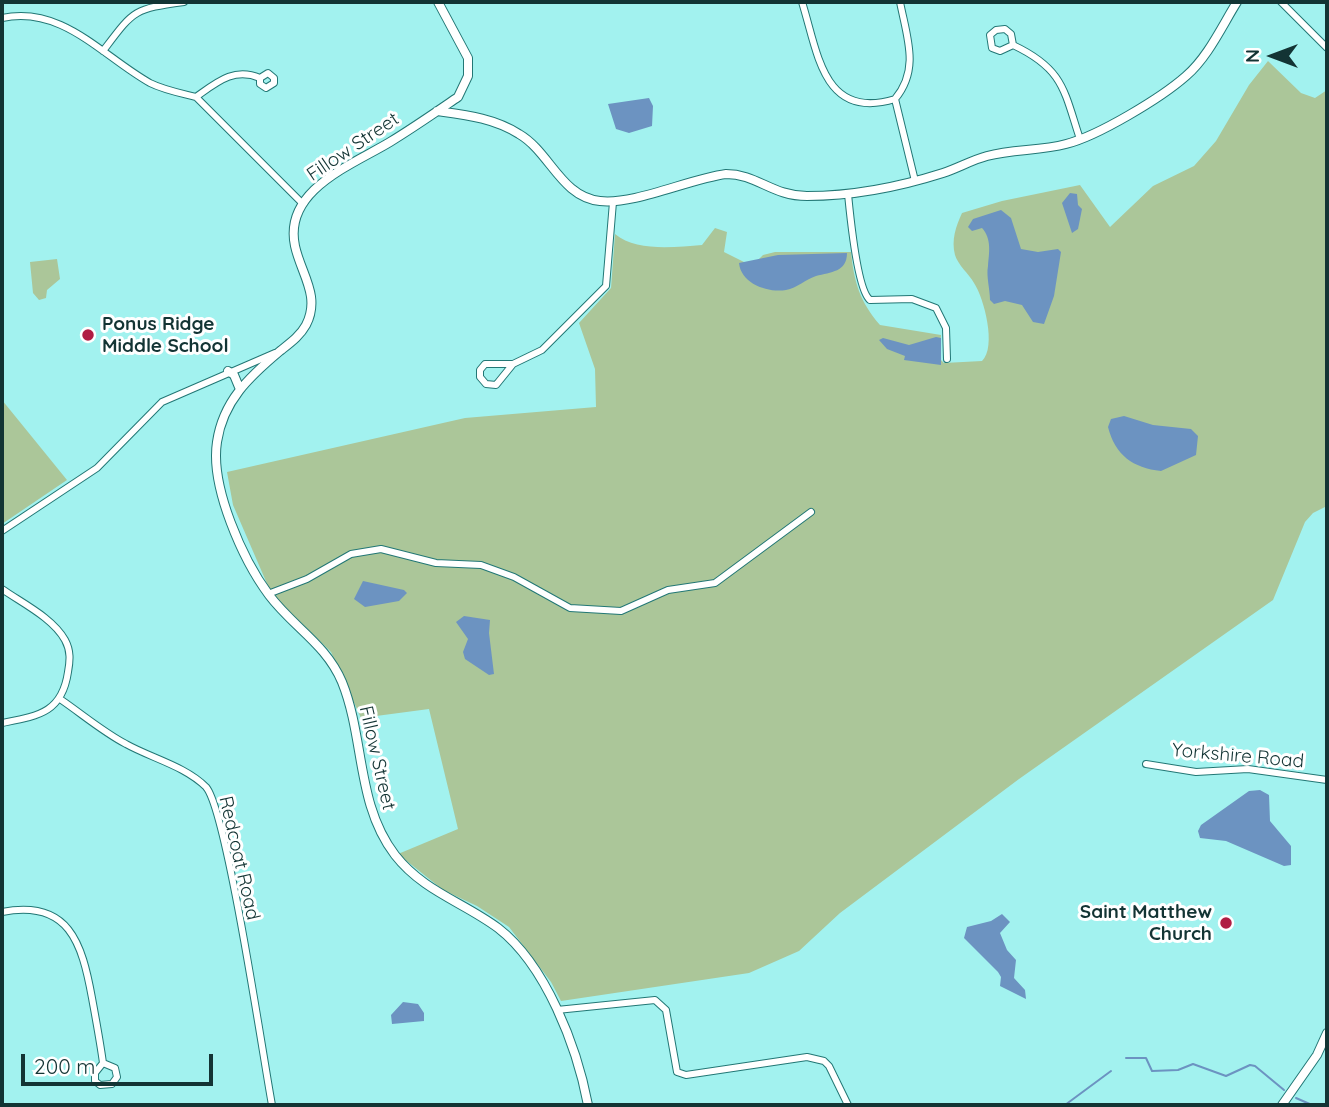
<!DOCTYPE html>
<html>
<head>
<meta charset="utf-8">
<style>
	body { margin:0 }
	#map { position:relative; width:1329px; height:1107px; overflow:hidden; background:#a2f2ef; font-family:Quicksand,sans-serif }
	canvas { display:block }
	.frame { position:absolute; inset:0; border:4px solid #133434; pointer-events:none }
	.north { position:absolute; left:1238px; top:21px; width:70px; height:70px; -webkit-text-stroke:5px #fff; paint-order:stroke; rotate:270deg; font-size:19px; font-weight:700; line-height:28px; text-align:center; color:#133434 }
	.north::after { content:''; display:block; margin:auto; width:24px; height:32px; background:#133434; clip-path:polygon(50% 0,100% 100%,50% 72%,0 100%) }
	.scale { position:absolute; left:21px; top:1054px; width:192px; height:32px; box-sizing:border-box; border:4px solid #133434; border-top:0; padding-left:9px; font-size:21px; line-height:24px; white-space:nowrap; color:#133434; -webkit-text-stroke:5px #fff; paint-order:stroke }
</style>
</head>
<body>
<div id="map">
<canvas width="1329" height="1107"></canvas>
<div class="frame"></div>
<div class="north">N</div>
<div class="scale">200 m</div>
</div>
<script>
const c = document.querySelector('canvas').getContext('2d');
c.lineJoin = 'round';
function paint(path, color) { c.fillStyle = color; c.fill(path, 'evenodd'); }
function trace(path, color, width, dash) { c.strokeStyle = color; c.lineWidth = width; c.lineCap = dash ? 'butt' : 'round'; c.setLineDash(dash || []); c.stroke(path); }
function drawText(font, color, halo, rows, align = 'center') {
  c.font = font + ' Quicksand,sans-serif'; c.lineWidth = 6; c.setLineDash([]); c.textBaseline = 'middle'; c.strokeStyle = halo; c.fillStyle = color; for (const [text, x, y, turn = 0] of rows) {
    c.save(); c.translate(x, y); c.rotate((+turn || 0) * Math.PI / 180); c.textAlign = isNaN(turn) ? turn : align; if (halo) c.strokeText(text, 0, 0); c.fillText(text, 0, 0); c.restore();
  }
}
const green = new Path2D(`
	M1268 61 1301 93 1315 98 1327 90V506L1313 513 1305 522 1273 600 1019 779 840 913 799 951 749 973 561 1001 551 982 509 927 477 906 443 890 398 854 458 829 429 709 361 718 331 652 279 601 268 586 233 505 227 472 465 418 596 407 595 369 579 323 611 288 615 234C636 252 675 247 702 245L715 228 727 232 724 252 752 266 763 255 775 252H851C854 282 860 302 880 325L941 335 939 358 944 363 982 361C997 347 984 298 974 283 969 274 958 265 955 255 951 240 956 226 962 213L1002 201 1080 185 1110 227 1153 186 1194 166 1216 141 1249 85Z
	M57 259 60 279 47 290 46 298 39 300 33 293 30 262Z
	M2 400 67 480 2 524Z`);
const water = new Path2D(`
	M649 98 653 106 652 126 629 133 616 129 608 104Z
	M1070 193 1077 194 1078 205 1082 209 1078 229 1072 233 1062 203Z
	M1001 210 1011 218 1021 249 1038 252 1058 249 1061 252 1054 296 1044 324 1033 322 1022 305 1005 301 994 304 990 300C990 289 986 276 988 266 989 253 992 239 982 228L972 231 968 227 973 219Z
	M847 253C847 272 831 272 816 276 806 279 797 288 786 290 768 293 741 284 739 263L778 255Z
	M936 337 941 338V365L904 360 905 356 887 349 879 340 883 338 909 345Z
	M1124 416 1153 425 1191 429 1198 436 1196 455 1161 471C1133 468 1115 455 1108 427L1111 419Z
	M363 581 404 590 407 593 399 601 365 607 354 599Z
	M464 616 490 620 489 633 494 674 489 675 465 659 463 652 468 639 456 622Z
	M1249 791 1260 790 1269 795 1270 821 1291 846V865L1284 866 1226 841 1200 838 1198 831 1201 825Z
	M1002 914 1010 922 1000 933 1007 950 1016 960 1014 978 1025 990 1026 999 1000 986 1001 977 998 972 964 938 967 927 991 921Z
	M403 1002 418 1004 424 1013V1021L392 1024 391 1015Z`);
const stream = new Path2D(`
	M1126 1058H1146L1152 1071 1178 1070 1193 1064 1226 1076 1250 1065 1255 1066 1284 1090
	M1296 1098 1312 1105
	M1065 1105 1111 1071`);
const minor = new Path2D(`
	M802 2C818 53 823 121 895 99
	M1281 2 1327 48
	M2 18C62 5 102 56 150 83 164 90 180 93 196 97
	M1013 45 1011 34 1005 29 996 30 990 35 992 48 1000 51 1013 45C1064 69 1064 91 1080 139
	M103 51C134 10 133 9 184 2
	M196 97 302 203
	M196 97C217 82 234 67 260 78V84L266 88 274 83V78L268 73 260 78
	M895 99C920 69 907 38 900 2
	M895 99 915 181
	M848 194C850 214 857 290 870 300L912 299 936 308 946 328 947 359
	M513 364 496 385 486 384 480 377V370L485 364H513L542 350 606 286 613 202
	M2 531 97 468 162 402 275 353
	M2 589C22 603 53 618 65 640 71 651 70 661 68 672 62 713 38 716 2 723
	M268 594 307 579 351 554 381 549 436 563 481 565 514 577 570 608 621 611 668 590 715 583 811 512
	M60 699C82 714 103 732 126 744 151 758 185 766 206 787 227 811 263 1057 272 1105
	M1146 764 1196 772 1248 769 1327 780
	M2 912C69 899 82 943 92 998 96 1020 100 1041 103 1063L95 1073V1081L100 1085 112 1084 117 1077 115 1068 103 1063
	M557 1010 655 1000 666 1010 677 1072 686 1075 807 1057 824 1061 829 1066 848 1105`);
const tertiary = new Path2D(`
	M438 2 468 58V76L458 97C436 112 413 128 390 142 352 165 283 190 295 246 301 274 321 296 306 325 300 336 290 343 280 351 249 377 223 401 217 442 210 487 243 560 269 595 293 627 326 644 342 682 365 739 356 804 395 855 423 891 463 902 498 928 546 965 577 1047 588 1105
	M437 111C466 115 494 118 519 134 550 152 561 197 600 201 634 205 689 179 726 174 757 174 772 196 807 196 853 196 899 187 943 173 958 168 972 160 987 156 1013 149 1040 151 1066 144 1098 136 1161 98 1186 76 1208 57 1222 26 1237 2
	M228 371 234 375 239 387
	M1282 1105 1317 1055 1327 1033`);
const markers = [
	[88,335,7,"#b01d43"],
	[1226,923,7,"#b01d43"]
];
const streetNames = [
	["Fillow Street",353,147,-34],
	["Yorkshire Road",1238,756,5],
	["Fillow Street",377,758,77],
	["Redcoat Road",239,858,77]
];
const poiNames = [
	["Ponus Ridge",102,324],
	["Middle School",102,346],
	["Saint Matthew",1212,912,"right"],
	["Church",1212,934,"right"]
];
paint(green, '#abc699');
paint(water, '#6c93c1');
trace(stream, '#6c93c1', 2);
trace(minor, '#227775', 8);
trace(tertiary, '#227775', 10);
trace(minor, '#fff', 6);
trace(tertiary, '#fff', 8);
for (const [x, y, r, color] of markers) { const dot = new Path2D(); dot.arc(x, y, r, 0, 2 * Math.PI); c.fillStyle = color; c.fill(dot); trace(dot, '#fff', 2.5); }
drawText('19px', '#133434', '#fff', streetNames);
drawText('bold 19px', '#133434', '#fff', poiNames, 'left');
</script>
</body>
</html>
